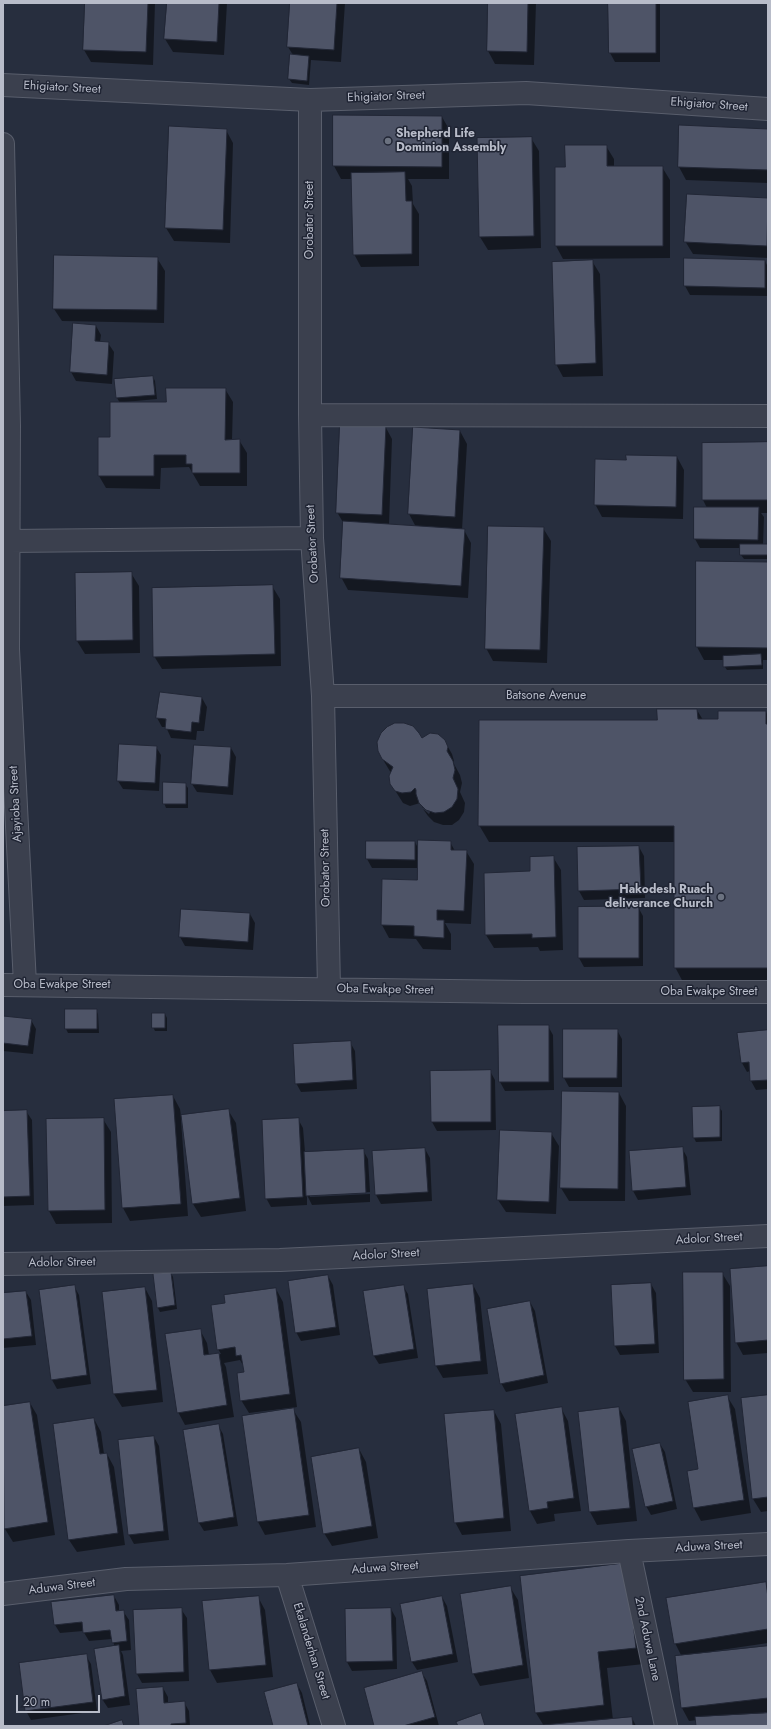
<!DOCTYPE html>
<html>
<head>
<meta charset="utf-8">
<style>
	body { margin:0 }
	#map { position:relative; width:771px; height:1729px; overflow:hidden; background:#272e3e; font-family:Jost,sans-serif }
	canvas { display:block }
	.frame { position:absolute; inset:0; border:4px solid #b8bcc9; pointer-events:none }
	.scale { position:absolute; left:16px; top:1695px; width:84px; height:18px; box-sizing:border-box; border:2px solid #b8bcc9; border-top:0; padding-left:5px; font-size:12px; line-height:14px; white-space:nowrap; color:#b8bcc9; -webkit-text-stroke:3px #202534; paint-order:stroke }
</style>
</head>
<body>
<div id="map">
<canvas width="771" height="1729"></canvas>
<div class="frame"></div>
<div class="scale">20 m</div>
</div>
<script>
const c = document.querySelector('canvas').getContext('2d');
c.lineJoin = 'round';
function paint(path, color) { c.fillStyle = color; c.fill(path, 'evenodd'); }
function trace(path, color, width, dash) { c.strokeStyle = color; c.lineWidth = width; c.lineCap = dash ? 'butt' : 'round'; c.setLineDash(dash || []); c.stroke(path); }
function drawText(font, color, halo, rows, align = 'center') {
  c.font = font + ' Jost,sans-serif'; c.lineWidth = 3; c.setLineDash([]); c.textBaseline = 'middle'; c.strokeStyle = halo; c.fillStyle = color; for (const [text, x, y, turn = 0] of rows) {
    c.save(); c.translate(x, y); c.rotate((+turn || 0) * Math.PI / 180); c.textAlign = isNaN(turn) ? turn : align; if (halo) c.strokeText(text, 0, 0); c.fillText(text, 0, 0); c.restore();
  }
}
const shadow = new Path2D(`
	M86 3H155L153 65 91 62 84 50Z
	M168 3H227L224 55 173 52 165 39Z
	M291 3H345L341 62 311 60 309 85 292 83 289 79 293 55 288 47Z
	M489 3H536L534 65 495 64 488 51Z
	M609 3H660V62H615L610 53Z
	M334 116 442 117 449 129V179H408L412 186 413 204 419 214V266L361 267 354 254 352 179H341L334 166Z
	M226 130 233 143 230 243 174 241 166 228Z
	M768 130V183L686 180 679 167Z
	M531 138 539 151 541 248 488 250 480 237Z
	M606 146 614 159V167H662L670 180V258L563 259 556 246 566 168Z
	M688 195 768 199V258L693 254 685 241Z
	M157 258 165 271 164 323 62 321 54 309Z
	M685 259 765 261 768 267V296L690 295 685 286Z
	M592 261 600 274 603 376 563 377 556 364Z
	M74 324 96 326 101 335 100 342 108 343 114 352 112 384 76 381 71 372Z
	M153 377 155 381 157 399 125 402V403L167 404 225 389 233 402 232 440H239L247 453V486H200L189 467 161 468 160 489 106 488 99 476 120 403 117 398 115 380Z
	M385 426 392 439 389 525 416 527 409 514 414 428 460 431 467 444 462 530H464L471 543 468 598 348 590 341 577 344 524 337 512Z
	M768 443V513H761L764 517 763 545H768V559H744L741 555V548H700L695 539 707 508 703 500V444Z
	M677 457 684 470 683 519 602 517 595 504 627 461Z
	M543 528 551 541 547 663 493 661 486 648Z
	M697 562 768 563V660H763V669L727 670 724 666V660H704L697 647Z
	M131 573 139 586 140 653 85 654 77 641 76 574Z
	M272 586 280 599 281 666 162 669 154 656Z
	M202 698 207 707 204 731H197L196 740 171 738 166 727H162L157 718Z
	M697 710 703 720H719L766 712 768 716V984H684L675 967V842H489L479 825 658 721Z
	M422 739 444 740 452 754 454 761V764L460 775 462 783 460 792 465 803 464 812 459 820 452 825H443L434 822 428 816 423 809 429 814 430 812 423 805V808L420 803 410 806 403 803 391 784V773L382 758Z
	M156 747 161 755 159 791 123 789 118 781Z
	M231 748 236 757 233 795 197 792 192 784Z
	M185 784 188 788V808H166L164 803Z
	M415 842 419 850 450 842 455 851H466L474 864 471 924 445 923 451 934V950L423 949 416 939 389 938 382 925 418 881V868H372L367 859Z
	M639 847 644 856 645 898 584 900 579 891Z
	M553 857 561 870 563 950 540 951 538 947 494 948 486 935 485 874 531 872Z
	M638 907 643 916V966L584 967 579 958V908Z
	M250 914 255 923 253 950 185 946 180 937Z
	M96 1010 98 1014 99 1033H68L66 1029Z
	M165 1014 167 1018V1031H155L153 1027Z
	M3 1017 31 1020 36 1029 33 1054 3 1051Z
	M548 1026 553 1035 554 1090 505 1091 500 1082Z
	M617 1030 622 1039V1087H569L564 1078Z
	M768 1031V1089L756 1090 751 1081 750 1071 747 1072 742 1063Z
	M350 1042 355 1051 357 1089 301 1092 296 1083Z
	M490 1071 495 1080 496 1130 437 1131 432 1122Z
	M619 1093 626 1106 625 1201H569L561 1188Z
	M173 1096 180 1109 181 1116 228 1110 236 1123 246 1211 201 1217 193 1204 183 1119 181 1120 188 1216 130 1221 123 1208 115 1100Z
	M719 1107 722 1111V1141L696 1142 694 1138Z
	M26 1111 32 1120 34 1205 3 1206V1112Z
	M103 1119 111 1132 112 1223 56 1224 49 1211 47 1120Z
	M298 1119 303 1128 305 1152 363 1150 368 1159 370 1192 310 1195V1197L370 1194V1202L312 1205 307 1195V1205L271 1207 266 1198Z
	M551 1133 559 1146 556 1214 506 1212 498 1200Z
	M682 1148 687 1157 691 1195 638 1200 633 1191 630 1152Z
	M425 1149 430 1158 432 1201 381 1204 376 1195Z
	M768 1267V1353L743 1355 736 1342Z
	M171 1273 173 1277 177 1309 160 1312 158 1308Z
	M722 1273 730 1286 731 1392H693L685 1379Z
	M328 1276 333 1285 340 1335 301 1341 296 1332Z
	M651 1284 656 1293 659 1353 620 1355 615 1346 612 1286Z
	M473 1285 480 1298 488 1374 443 1378 436 1366Z
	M74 1286 79 1295 91 1384 57 1389 52 1380 40 1291Z
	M403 1286 408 1294 418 1358 379 1364 374 1356Z
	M145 1288 152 1301 163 1402 122 1407 114 1394 103 1293Z
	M276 1289 283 1302 297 1407 292 1408 301 1422 316 1527 265 1535 258 1522 289 1408 249 1413 241 1400 245 1373 244 1367 240 1360 224 1363 226 1367 234 1417 185 1425 178 1412 200 1330 207 1343 209 1355 221 1354 218 1349 226 1304Z
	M26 1292 31 1300 36 1345 3 1348V1294Z
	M530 1302 535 1311 548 1383 506 1392 501 1383Z
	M727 1396 735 1409 751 1513 701 1521 694 1508 688 1471 699 1470Z
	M768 1396V1511L761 1512 753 1499Z
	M30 1403 37 1415 55 1535 13 1542 5 1529 3 1514V1407Z
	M561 1408 568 1421 581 1511 554 1514 555 1521 537 1524 530 1511Z
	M619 1408 626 1421 637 1521 597 1525 590 1512 579 1413Z
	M494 1411 501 1424 511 1531 462 1535 455 1522Z
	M94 1419 101 1432 104 1454H107L114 1467 125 1545 77 1552 69 1540Z
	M218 1425 223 1434 238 1526 204 1531 199 1523Z
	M154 1437 159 1446 169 1540 134 1544 129 1535 119 1441Z
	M660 1444 665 1452 677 1509 651 1515 646 1506Z
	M359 1449 366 1462 378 1538 332 1546 324 1533Z
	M625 1564 644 1664 607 1668 613 1720 632 1718 636 1726H544L536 1713Z
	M765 1583 768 1588V1643L714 1651V1653L768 1647V1712H764L765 1714H768V1726H697V1720L689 1721 682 1708V1657L675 1643Z
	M510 1587 518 1600 529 1678 480 1686 473 1673Z
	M114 1596 119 1605V1611H123L129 1620 131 1650 121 1651 123 1655 130 1705 108 1708 102 1699 115 1647 112 1639 89 1641 83 1631 60 1633 55 1625Z
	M258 1597 265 1610 273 1677 217 1683 210 1670 203 1602Z
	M442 1597 447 1606 458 1662 417 1670 412 1662Z
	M181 1609 187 1618 189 1681 142 1683 137 1674Z
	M391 1609 396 1618 397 1669 352 1671 347 1662Z
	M86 1656 91 1664 97 1711 31 1720 26 1711 20 1664Z
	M422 1673 427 1681 439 1726H375Z
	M297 1684 302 1693 310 1726H274Z
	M163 1688 168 1697V1703L184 1702 189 1711 190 1726H140Z`);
const building = new Path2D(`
	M85 3H148L146 52 83 50Z
	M167 3H219L217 42 164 39Z
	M290 3H337L334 50 287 47Z
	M488 3H528L527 52 487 51Z
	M608 3H656V53H609Z
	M290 54 309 56 307 81 288 79Z
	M333 115 442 116V167L333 166Z
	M679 125 768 129V170L678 167Z
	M169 126 227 129 223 230 165 228Z
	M532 137 534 236 479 237 477 138Z
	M565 145H607V166H663V246H555V167H565Z
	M405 172 406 201H412V254L353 255 351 173Z
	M687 194 768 198 767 246 684 242Z
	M54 255 158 257 157 310 53 309Z
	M684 258 765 260V288L684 286Z
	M593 260 596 363 555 365 552 262Z
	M73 323 96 325 95 341 109 342 107 375 70 372Z
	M153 376 155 395 116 398 114 379Z
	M166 388H226L225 440 240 439V473H192V464H186V455H154V476H98V437H110V402H166Z
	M340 423 386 425 382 515 336 513Z
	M413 427 460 430 455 517 408 514Z
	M768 442V500H702V443Z
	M626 455 677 456 676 507 594 505 595 459 626 460Z
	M694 507H759L758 540 694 539Z
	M343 521 465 529 461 586 340 578Z
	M488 526 544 527 540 650 485 649Z
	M740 544H768V555H740Z
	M696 561 768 562V648L696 647Z
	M132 572 133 640 76 641 75 573Z
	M273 585 275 654 153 657 152 588Z
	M761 654 762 665 723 667V656Z
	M160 692 202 697 199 723 192 722 191 732 165 729 166 719 156 718Z
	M657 709H697L698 719H718V711H766V724H768V968H674V826H478L479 720H657Z
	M395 723H404L413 726 419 733 422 738 430 733 438 734 445 740 448 747 447 751 453 761 455 770 453 778 458 789 457 799 452 807 444 812 435 813 426 810 419 803 416 794V790L415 788 411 792 402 793 395 791 390 784 389 776 393 767 382 759 378 751 377 742 381 733 387 727Z
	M119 744 157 746 155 783 117 781Z
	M194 745 231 747 228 787 191 784Z
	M163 782 186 783V804H163Z
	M418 840 451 841V850H467L464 911 437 910V920H444V938L414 936V926L381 925 382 879 417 880Z
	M366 841H415V860L366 859Z
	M639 846 641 889 578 891 577 847Z
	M554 856 556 937 532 938V934L485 935 484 873 530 871V857Z
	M639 906V958H578V907Z
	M181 909 250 913 248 942 179 937Z
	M65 1009H97V1029H65Z
	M152 1013H165V1028H152Z
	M3 1016 32 1019 28 1046 3 1043Z
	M498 1025H549V1082H499Z
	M563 1029H618L617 1078H563Z
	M768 1030V1080L750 1081 749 1062 741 1063 737 1033Z
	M351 1041 353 1080 295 1084 293 1044Z
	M491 1070V1122H431L430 1071Z
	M562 1091 619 1092 618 1189 560 1188Z
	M173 1095 181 1204 122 1208 114 1099Z
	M720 1106V1137L693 1138 692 1107Z
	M229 1109 240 1198 192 1204 181 1115Z
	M27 1110 30 1196 3 1197V1111Z
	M104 1118 105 1210 48 1211 46 1119Z
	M299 1118 303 1197 265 1199 262 1120Z
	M500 1130 552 1132 549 1202 497 1200Z
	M683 1147 686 1187 632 1191 629 1151Z
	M425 1148 428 1192 375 1195 372 1151Z
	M364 1149 366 1193 306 1196 304 1152Z
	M768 1266V1340L735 1343 730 1269Z
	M171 1272 175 1305 157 1308 153 1274Z
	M683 1272H723L724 1379 684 1380Z
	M328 1275 336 1327 295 1333 288 1281Z
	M651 1283 655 1344 614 1346 611 1285Z
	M473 1284 481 1361 435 1366 427 1289Z
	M75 1285 87 1375 51 1380 39 1290Z
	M404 1285 414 1349 373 1356 363 1291Z
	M145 1287 157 1390 113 1394 102 1292Z
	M276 1288 290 1394 240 1401 237 1373 244 1372 241 1355 236 1356 235 1347 217 1350 211 1305 225 1303 224 1295Z
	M26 1291 32 1336 3 1339V1293Z
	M530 1301 544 1375 500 1384 487 1309Z
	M201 1329 204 1355 219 1353 227 1405 177 1413 165 1334Z
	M728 1395 744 1500 693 1508 687 1471 698 1469 688 1402Z
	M768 1395V1497L752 1499 741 1398Z
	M30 1402 48 1522 4 1529 3 1406Z
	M562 1407 574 1498 547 1502 548 1508 529 1511 515 1414Z
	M619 1407 630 1508 589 1512 578 1412Z
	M294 1408 309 1515 257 1522 242 1416Z
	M494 1410 504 1518 454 1523 444 1414Z
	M94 1418 100 1454 107 1453 118 1533 68 1540 53 1424Z
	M219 1424 234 1517 198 1523 183 1430Z
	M154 1436 164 1531 128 1535 118 1440Z
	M660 1443 673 1501 645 1507 632 1449Z
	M359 1448 372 1526 323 1534 311 1457Z
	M626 1563 636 1648 598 1652 604 1705 535 1713 520 1576Z
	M766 1582 768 1598V1629L674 1644 666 1598Z
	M511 1586 523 1665 472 1674 460 1594Z
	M114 1595 116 1611 124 1610 127 1641 112 1643 110 1630 83 1633 82 1622 54 1625 51 1602Z
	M259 1596 266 1665 209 1670 202 1601Z
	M442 1596 453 1654 411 1662 400 1604Z
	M182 1608 184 1672 136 1674 133 1610Z
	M391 1608 393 1661 346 1662 345 1609Z
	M119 1645 125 1696 102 1700 94 1649Z
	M768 1646V1698L681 1708 675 1656Z
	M87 1654 93 1702 25 1711 19 1663Z
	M422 1671 435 1717 403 1726H374L364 1688Z
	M297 1683 308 1726H273L264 1692Z
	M163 1687 164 1703 185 1701 186 1723 171 1724V1726H139L136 1689Z
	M481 1713 485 1726H458L456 1722Z
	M768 1713V1726H696L695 1717Z
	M632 1717 633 1726H533Z
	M122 1720 124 1726H104Z`);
const minor = new Path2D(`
	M3 85 310 100 526 93 768 109
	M310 100V415L312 538 323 696 329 989
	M3 144 9 426 8 649 25 984
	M310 415 768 416
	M9 541 312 538
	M323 696H768
	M3 985 524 992H768
	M3 1264 280 1260 768 1236
	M629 1551 666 1726
	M287 1575 334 1726
	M3 1594 126 1579 287 1575 629 1551 768 1544`);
const markers = [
	[388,141,4,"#6b7280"],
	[721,897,4,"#6b7280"]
];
const streetNames = [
	["Ehigiator Street",62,88,3],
	["Ehigiator Street",386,97,-2],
	["Ehigiator Street",709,105,4],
	["Orobator Street",310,220,-90],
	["Orobator Street",313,544,-93],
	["Batsone Avenue",546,696],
	["Ajayioba Street",16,804,-93],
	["Orobator Street",326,868,-91],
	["Oba Ewakpe Street",62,985],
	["Oba Ewakpe Street",385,990,1],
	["Oba Ewakpe Street",709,992],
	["Adolor Street",709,1239,-3],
	["Adolor Street",386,1255,-3],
	["Adolor Street",62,1263,-1],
	["Aduwa Street",709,1547,-3],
	["Aduwa Street",385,1568,-4],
	["Aduwa Street",62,1587,-7],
	["2nd Aduwa Lane",647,1639,78],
	["Ekalanderhan Street",311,1651,73]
];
const poiNames = [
	["Shepherd Life",396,134],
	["Dominion Assembly",396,148],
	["Hakodesh Ruach",713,890,"right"],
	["deliverance Church",713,904,"right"]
];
paint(shadow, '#0007');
paint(building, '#4e5467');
trace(building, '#222736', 1);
trace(minor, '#595e6c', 24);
trace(minor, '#3b404e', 22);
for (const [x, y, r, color] of markers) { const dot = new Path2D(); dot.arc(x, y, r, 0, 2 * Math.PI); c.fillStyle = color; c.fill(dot); trace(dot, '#202534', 1.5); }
drawText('12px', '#b8bcc9', '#202534', streetNames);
drawText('bold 12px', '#b8bcc9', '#202534', poiNames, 'left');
</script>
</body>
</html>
